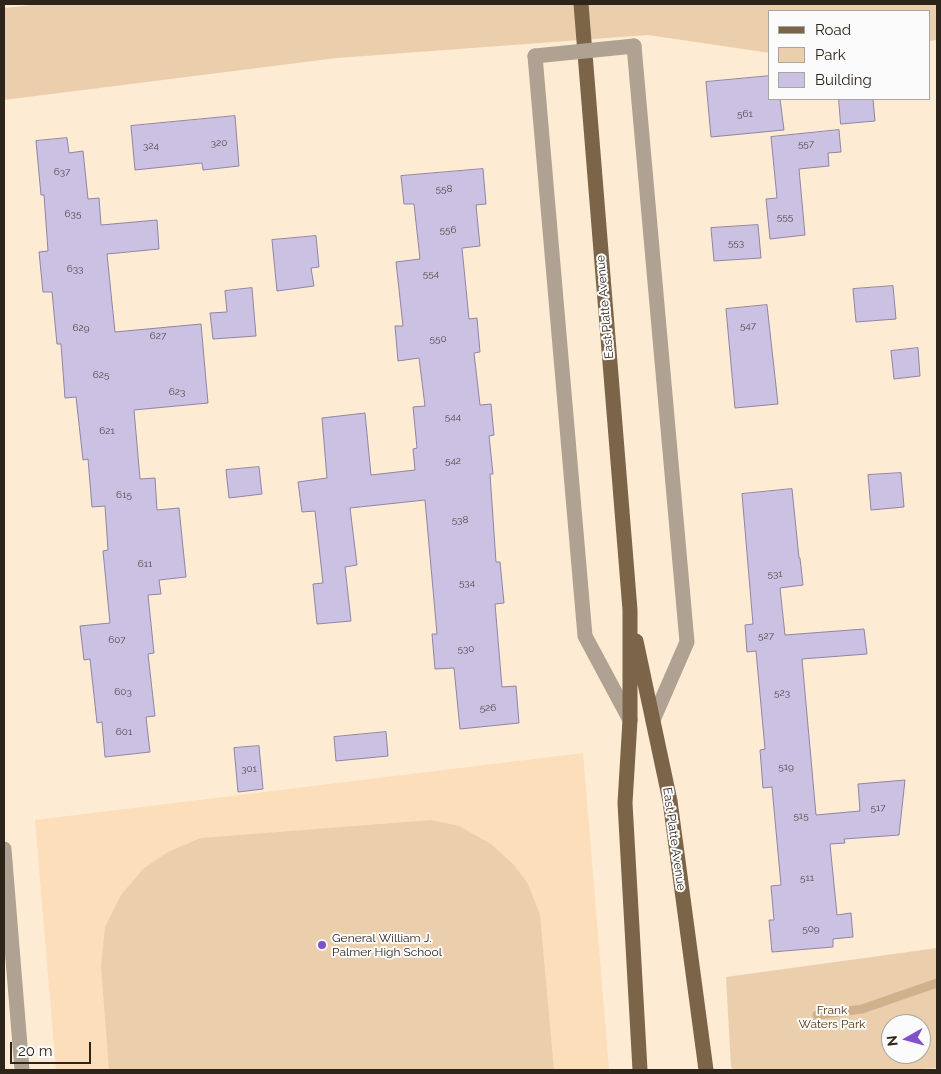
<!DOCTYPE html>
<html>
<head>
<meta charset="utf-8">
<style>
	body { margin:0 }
	#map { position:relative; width:941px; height:1074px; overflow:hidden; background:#feebd3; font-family:Raleway,sans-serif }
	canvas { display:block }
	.frame { position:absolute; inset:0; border:5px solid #2e251a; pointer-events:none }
	.legend { position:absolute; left:768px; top:10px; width:162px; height:90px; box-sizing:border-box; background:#fbfbfb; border:1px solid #a9a5a1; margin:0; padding:6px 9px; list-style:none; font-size:15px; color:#2e251a }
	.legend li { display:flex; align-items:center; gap:10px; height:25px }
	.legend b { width:25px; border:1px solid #a9a5a1 }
	.north { position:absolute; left:881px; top:1014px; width:50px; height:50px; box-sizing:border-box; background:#fbfbfb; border:1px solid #a9a5a1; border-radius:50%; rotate:263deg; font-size:14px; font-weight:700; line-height:20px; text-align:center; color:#2e251a }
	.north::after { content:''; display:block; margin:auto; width:18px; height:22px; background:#8151c9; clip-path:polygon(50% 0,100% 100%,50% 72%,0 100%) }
	.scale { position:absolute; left:10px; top:1042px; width:81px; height:22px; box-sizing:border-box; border:2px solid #2e251a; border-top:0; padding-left:6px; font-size:15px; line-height:18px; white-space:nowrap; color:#2e251a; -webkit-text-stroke:4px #fbfbfb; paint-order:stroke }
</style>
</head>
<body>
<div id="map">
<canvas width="941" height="1074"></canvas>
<div class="frame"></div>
<ul class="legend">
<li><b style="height:6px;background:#7b6447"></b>Road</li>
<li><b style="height:14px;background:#ebcfad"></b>Park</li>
<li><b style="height:14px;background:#cbc1e3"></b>Building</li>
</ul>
<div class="north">N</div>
<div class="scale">20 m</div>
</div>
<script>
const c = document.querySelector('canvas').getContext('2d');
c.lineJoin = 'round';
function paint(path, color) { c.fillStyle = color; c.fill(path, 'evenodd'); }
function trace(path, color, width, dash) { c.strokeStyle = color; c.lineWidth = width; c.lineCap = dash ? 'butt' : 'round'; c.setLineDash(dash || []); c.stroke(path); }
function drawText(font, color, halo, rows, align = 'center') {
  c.font = font + ' Raleway,sans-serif'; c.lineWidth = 4; c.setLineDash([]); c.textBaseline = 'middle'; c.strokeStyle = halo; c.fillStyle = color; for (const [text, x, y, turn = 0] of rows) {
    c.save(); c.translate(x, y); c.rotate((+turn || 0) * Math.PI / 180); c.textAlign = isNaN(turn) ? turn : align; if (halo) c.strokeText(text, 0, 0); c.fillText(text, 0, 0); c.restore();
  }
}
const built = new Path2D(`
	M583 753 609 1070H56L35 820Z`);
const green = new Path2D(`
	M43 4H937V40L930 41V11H770V53L648 35 337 58 4 100V8Z
	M431 820 459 826 491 844 514 865 528 884 540 915 554 1070H109L101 966 105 927 121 895 143 869 168 852 201 838Z
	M937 948V1068L904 1070H734L731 1067 726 977ZM891 1024H921V1054H891Z`);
const stream = new Path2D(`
	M817 1015 862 1009 937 983`);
const building = new Path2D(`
	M770 76V99H780L784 130 711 137 706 82Z
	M839 99H873L875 121 841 124Z
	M235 116 239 166 203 170 202 163 135 170 131 126Z
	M839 130 841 152 828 153 829 166 799 169 805 235 770 239 766 199 777 198 771 137Z
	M67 138 69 153 83 151 88 199 99 198 101 225 157 220 159 249 107 254 115 332 201 324 208 403 134 410 140 479 155 478 157 510 179 508 186 577 159 580 161 594 148 595 154 653 148 654 155 716 146 717 150 752 105 757 102 722 97 723 90 659 84 660 80 626 110 623 103 551 108 550 105 506 92 507 88 459 83 460 76 397 65 398 61 344H57L52 292H43L39 252 48 251 44 195H41L36 141Z
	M483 169 486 204 476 205 480 246 462 248 469 319 477 318 480 352 474 353 480 405 491 404 494 435 489 436 493 474H490L496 562H500L504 603 495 604 502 687 516 686 519 723 460 729 454 668 435 669 432 634H437L425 500 350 508 357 565 345 567 351 621 317 624 313 584 323 583 315 511 302 512 298 482 327 478 322 418 365 413 371 475 415 470 413 449 417 448 413 407 425 406 419 358 398 361 395 326H403L396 262 420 259 414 204H404L401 176Z
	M758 225 761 258 714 261 711 228Z
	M316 236 319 267 311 268 314 286 277 291 272 240Z
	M893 286 896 319 856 322 853 289Z
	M252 288 256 336 213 339 210 313 227 312 225 291Z
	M767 305 778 404 735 408 726 309Z
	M918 348 920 376 894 379 891 351Z
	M259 467 262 494 229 498 226 470Z
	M901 473 904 507 871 510 868 475Z
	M792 489 799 558H800L803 585 780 588 785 635 864 629 867 654 802 659 816 815 860 811 858 784 905 780 899 835 844 839 845 843 830 844 837 915 851 913 853 937 833 939V947L772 952 769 920H774L771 886 781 885 772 787 763 788 760 750 765 749 756 651 747 652 745 625 753 624 742 494Z
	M386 732 388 756 336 761 334 737Z
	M259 746 263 789 238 792 234 748Z`);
const minor = new Path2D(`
	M634 46 687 642 653 720
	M535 56 585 636 630 720
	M4 849 22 1070`);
const major = new Path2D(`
	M581 4 630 610V720L625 803 640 1070
	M636 641 670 801 706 1070`);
const minorBridge = new Path2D(`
	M535 56 634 46`);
const markers = [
	[322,945,5,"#8151c9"]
];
const numberNames = [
	["561",745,114],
	["320",219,143],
	["557",806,144],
	["324",151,146],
	["637",62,172],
	["558",444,189],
	["635",73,214],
	["555",785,217],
	["556",448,230],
	["553",736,243],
	["633",75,269],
	["554",431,274],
	["547",748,326],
	["629",81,328],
	["627",158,336],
	["550",438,339],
	["625",101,375],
	["623",177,392],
	["544",453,417],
	["621",107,431],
	["542",453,461],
	["615",124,495],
	["538",460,520],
	["611",145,564],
	["531",775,574],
	["534",467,583],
	["527",766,636],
	["607",117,640],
	["530",466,649],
	["603",123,692],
	["523",782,693],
	["526",488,708],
	["601",124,732],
	["519",786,767],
	["301",249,769],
	["517",878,808],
	["515",801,816],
	["511",807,878],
	["509",811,929]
];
const streetNames = [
	["East Platte Avenue",605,307,-95],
	["East Platte Avenue",674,839,82]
];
const poiNames = [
	["General William J.",332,938],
	["Palmer High School",332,952]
];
const parkNames = [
	["Frank",832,1010],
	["Waters Park",832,1024]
];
paint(built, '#fcdeba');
paint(green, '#ebcfad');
trace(stream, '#cfb18c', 9);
paint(building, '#cbc1e3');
trace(building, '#8e85a4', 1);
trace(minor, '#b0a292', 15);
trace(major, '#7b6447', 15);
trace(minorBridge, '#b0a292', 15);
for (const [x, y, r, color] of markers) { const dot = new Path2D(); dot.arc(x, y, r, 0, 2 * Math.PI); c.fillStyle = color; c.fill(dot); trace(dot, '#fbfbfb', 2); }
drawText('10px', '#554c4c', null, numberNames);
drawText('12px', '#2e251a', '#fbfbfb', streetNames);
drawText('12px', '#2e251a', '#fbfbfb', poiNames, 'left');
drawText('12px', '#573809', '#fbfbfb', parkNames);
</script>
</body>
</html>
